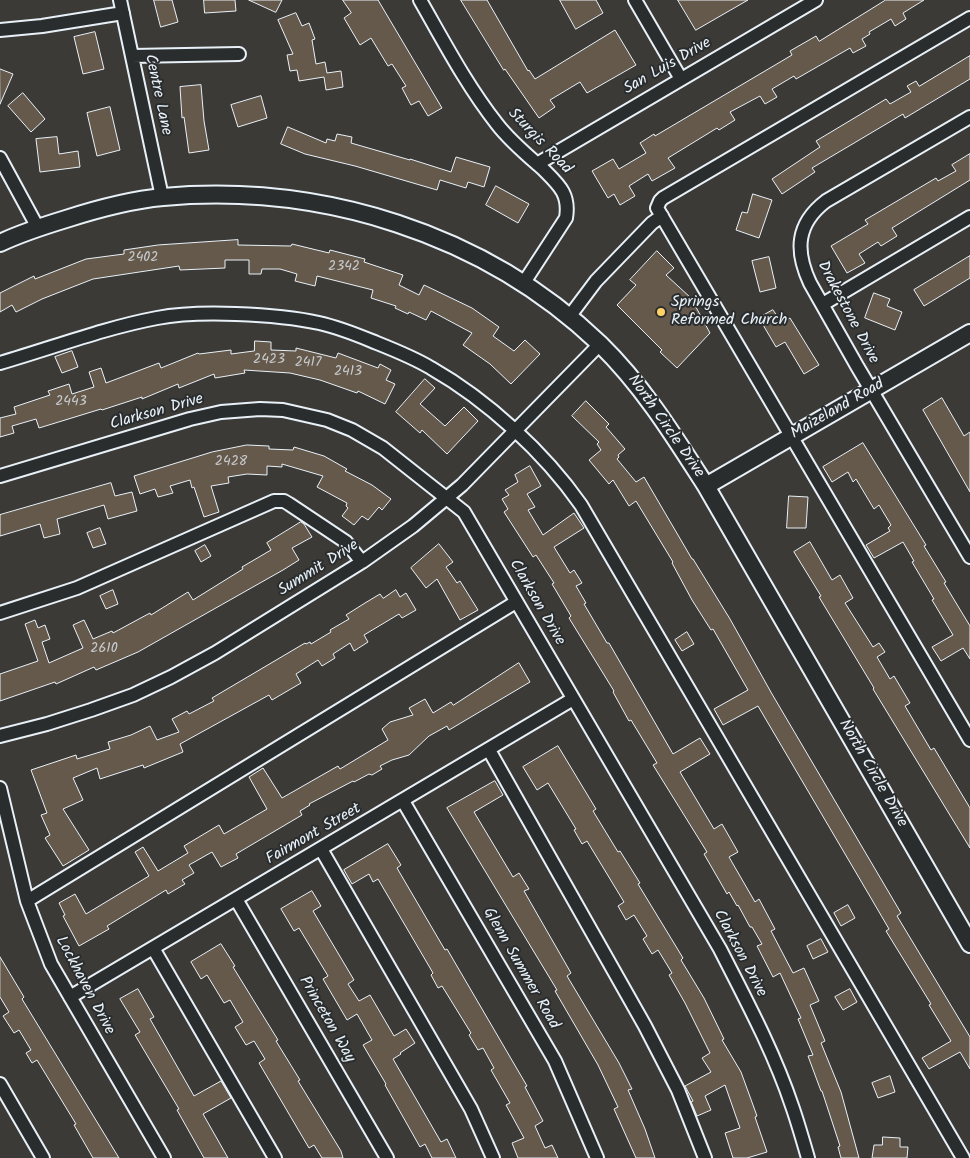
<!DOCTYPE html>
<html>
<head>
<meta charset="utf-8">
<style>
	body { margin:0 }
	canvas { display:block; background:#3c3a37 }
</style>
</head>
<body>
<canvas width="970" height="1158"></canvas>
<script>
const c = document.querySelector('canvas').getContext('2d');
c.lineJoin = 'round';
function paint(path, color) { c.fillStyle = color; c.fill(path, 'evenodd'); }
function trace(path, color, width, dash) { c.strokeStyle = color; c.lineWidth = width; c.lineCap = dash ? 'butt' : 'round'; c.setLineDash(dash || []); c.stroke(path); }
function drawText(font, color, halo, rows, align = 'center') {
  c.font = font + ' Kalam,sans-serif'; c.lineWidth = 4; c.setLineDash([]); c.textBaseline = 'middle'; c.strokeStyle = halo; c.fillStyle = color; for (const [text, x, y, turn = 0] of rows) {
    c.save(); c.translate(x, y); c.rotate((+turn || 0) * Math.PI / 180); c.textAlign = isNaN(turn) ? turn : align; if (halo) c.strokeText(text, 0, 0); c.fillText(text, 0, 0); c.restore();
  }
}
const building = new Path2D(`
	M154 0H172L178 22 161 27Z
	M204 0H235L236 11 205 13Z
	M249 0H282L276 12Z
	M343 0H378L442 108 428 116 419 101 411 105 402 88 406 86 392 64 388 66 371 38 360 45 344 18 351 13Z
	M461 0H487L528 71 529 70 535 79 615 30 636 65 587 93 580 82 550 100 555 107 539 118 505 69 504 70Z
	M560 0H596L603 13 576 29Z
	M678 0H748L696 30Z
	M886 0H924L903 13 906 19 895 26 891 19 869 32 870 34 862 39 866 46 853 53 850 48 796 79 794 76 772 89 777 97 765 104 760 96 730 112 735 120 719 130 717 128 668 158 675 168 652 181 648 174 629 186 635 196 620 205 614 194 608 198 592 171 613 159 619 169 646 153 640 143 654 134 655 136 792 55 790 51 816 36 819 41Z
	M296 13 302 26 309 23 315 39 312 40 316 64 325 62 327 73 341 71 343 87 326 90 324 77 299 81 297 70 290 71 287 55 293 54 278 20Z
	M95 32 104 69 83 74 74 37Z
	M970 56V79L905 118 903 114 812 168 815 172 782 194 772 179 820 147 816 141 886 99 890 104 911 92 907 86 916 81 919 86Z
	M0 69 13 74 0 104Z
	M201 85 204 121 209 150 189 153 184 117 182 118 180 87Z
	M23 93 45 119 31 132 8 106Z
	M261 96 267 118 238 127 231 105Z
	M110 107 120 150 97 156 87 113Z
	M288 127 326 143 327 139 335 141 337 134 352 137 351 143 410 160V159L451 172 456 157 490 167 484 187 468 182 466 188 440 180 437 190 355 166 305 154 281 144Z
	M57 137 59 154 78 151 80 167 40 172 36 139Z
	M970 154V180L892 228 897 236 881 246 878 242 859 254 865 263 847 273 831 246 868 224 865 220 936 178 938 181 956 171 952 165Z
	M496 186 529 204 518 223 486 205Z
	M753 194 772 200 759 238 736 230 742 212 747 213Z
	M238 240V245L291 246 292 244 329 253 330 250 365 259 364 262 403 275 399 285 419 295 424 285 472 308 499 327 493 336 514 351 525 340 540 354 511 384 490 364 463 345 472 333 431 311 426 320 409 312 408 314 395 308 396 306 371 298 373 290 317 276 315 286 295 281 297 274 280 269H262L261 274H249V260H225V268L180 270 179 266 93 279 42 299 16 312 12 305 0 312V293L34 276 35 279 86 259 124 254V250L158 245Z
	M657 251 674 268 666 275 691 298 710 333 677 368 660 352 662 350 617 305 636 285 630 280Z
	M970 256V278L924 306 914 290Z
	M769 257 776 288 760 292 752 261Z
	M874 293 890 299 887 306 902 312 895 330 865 318Z
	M773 310 782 323 790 318 819 365 804 374 785 342 776 347 759 318Z
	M255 341 271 342V350L296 351V348L336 358 338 353 378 368 380 364 391 370 386 380 395 384 385 404 358 391 357 393 320 380 290 373 244 370 245 373 215 378 214 374 179 388 178 384 142 399V397L102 410 101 409 39 428 36 419 12 426 14 433 0 437V418L16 414 14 407 50 395 48 391 69 384 72 394 94 387 89 372 101 368 106 383 159 363 161 368 198 353 199 354 231 350V354L254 351Z
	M72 351 78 367 62 373 55 357Z
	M425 379 435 388 420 404 445 426 464 407 478 421 447 454 422 430 420 433 396 412Z
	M942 398 964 436 970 432V492L923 410Z
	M586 401 609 424 606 427 625 449 618 455 619 457 617 459 636 482 644 477 692 559H693L730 619 772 694 901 913 897 916 970 1037V1069L960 1052 929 1069 922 1058 951 1041 929 1005 931 1004 886 931 889 929 868 893 758 706 723 725 714 709 748 690 713 629 711 630 692 600 672 563 673 562 636 501 629 506 613 480 609 484 589 460 601 450 597 444 599 442 572 416Z
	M863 443 926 545 924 546 946 582 944 583 970 626V659L963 648 941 661 932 647 953 635 932 600 934 599 912 562 914 561 903 542 874 558 866 545 890 531 888 528 891 525 879 505 874 509 856 479 853 482 848 472 832 482 823 467Z
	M247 445 269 446V449L293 450 294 447 324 456 347 469 345 471 372 485 391 499 382 510 379 507 368 520 362 516 354 525 342 516 348 508 346 506 347 503 317 487 323 476 282 464V467L267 466V475L247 474 228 477 229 483 211 486 219 512 204 517 194 487 192 488 190 480 170 486 173 493 162 496 158 497 155 489 140 494 134 476 212 452Z
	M530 466 541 486 527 494 535 507 528 510 543 535 574 513 584 528 554 547 570 573 574 570 582 583 576 586 586 603 584 604 607 643H609L673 754 700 738 710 754 680 772 714 829 722 824 738 852 729 857 755 902 759 899 775 929 771 931 793 973 804 968 819 1001 810 1005 825 1041 821 1043 841 1092 859 1158H841L838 1147 840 1146 822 1091H821L808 1056 813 1055 798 1019 801 1018 780 973 773 977 757 946 762 944 752 927H750L738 905 737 906 729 892 727 894 719 880 704 854 707 852 653 765 657 763 631 720 629 721 613 692 614 691 569 618 571 616 552 584 554 583 536 555 533 557 504 512 508 509 502 499 509 495 505 490 518 482 515 475Z
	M111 483 115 496 132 492 137 511 108 519 104 505 57 519 60 534 44 538 40 524 0 536V515Z
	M789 496 808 497 806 528H787Z
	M301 522 304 524 312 537 292 548 299 560 283 570 138 652 96 670 94 667 56 684 55 682 0 701V674L38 661 25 624 35 620 38 628 45 625 50 639 42 642 49 663 83 648 73 625 84 620 93 639 112 631 113 633 150 613 151 615 188 592 193 600 243 569 242 567 271 550 267 543Z
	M100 528 106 544 93 548 87 533Z
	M810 542 832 580 840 575 853 598 845 603 873 647 879 643 885 652 877 657 890 679 894 676 910 703 905 706 931 750 934 748 970 808V848L873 689 874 688 819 597 821 596 794 552Z
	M439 544 453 562 446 567 457 583 460 581 478 610 460 620 437 579 426 588 411 568Z
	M205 545 211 556 201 562 195 551Z
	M113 590 118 604 106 609 100 596Z
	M396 590 400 597 406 593 416 610 402 618 399 614 364 635 368 642 354 651 350 643 333 654 335 658 322 666 318 660 296 674 301 683 272 700 269 695 180 744 183 752 144 768 143 765 100 779 97 768 73 778 83 800 63 809 89 850 63 866 45 838 50 835 41 815 47 813 31 770 76 755 77 759 110 749 108 742 131 735 150 726 157 740 179 732 172 719 187 711 189 714 214 701 212 698 305 643 306 644 310 642 311 644 331 632 330 630 349 619 346 615 365 603 380 594 383 598Z
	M687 632 694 644 682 651 675 640Z
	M519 663 530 682 449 730 447 726 429 736 409 755 392 760 380 766 382 769 372 775 369 774 354 782 353 781 309 804 310 805 300 811 302 815 236 854 238 858 221 867 212 852 189 865 194 873 182 880 185 884 168 894 166 890 107 926 109 929 79 946 63 916 65 915 59 903 75 894 86 914 149 876 135 852 143 847 158 871 188 853 184 846 219 825 224 834 267 809 249 777 263 768 282 798 338 766 340 769 388 740 382 729 390 722 413 715 409 708 425 699 433 713 451 702 453 705Z
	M558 746 596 809 593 811 618 852 620 851 640 883 638 884 683 958 681 960 704 998 724 1039 722 1040 741 1072 757 1116 755 1117 767 1152 747 1158H733L725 1133 740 1128 725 1085 705 1096 711 1110 697 1116 691 1102 693 1101 685 1086 711 1072 702 1058 710 1053 685 1003 669 975 672 973 658 950 652 954 643 939 647 936 634 915 626 920 618 906 624 902 587 841 582 844 574 830 576 829 548 783 537 790 523 767Z
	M495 781 503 795 474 812 513 877 519 873 529 889 524 891 571 973 567 976 619 1063 632 1089 628 1090 645 1129 655 1158H636L614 1109 618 1107 598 1065 555 991 557 990 447 808Z
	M388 844 401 865 397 868 445 950 447 949 527 1086 525 1087 543 1121 535 1126 545 1148 552 1145 558 1158H518L512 1143 524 1138 506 1105 510 1103 491 1070 494 1068 483 1048 478 1050 469 1035 471 1033 442 986 438 988 431 975 433 973 378 879 373 882 369 874 352 884 344 870Z
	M312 891 321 906 313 911 354 980 348 984 359 1001 370 995 394 1036 406 1029 415 1043 400 1053 401 1054 393 1059 441 1142 447 1139 456 1158H432L425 1144 420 1147 385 1085 386 1084 363 1045 372 1040 357 1014 347 1020 323 979 328 976 299 928 294 931 281 909Z
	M848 905 855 918 841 926 834 913Z
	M821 939 828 952 813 959 807 946Z
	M221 944 235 966 233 967 278 1040 276 1041 300 1080 298 1081 341 1151 343 1158H322L314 1145 309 1148 259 1063 265 1059 254 1041 246 1045 235 1027 243 1022 230 1000 224 1003 207 975 201 979 191 962Z
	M0 957 24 997 22 999 119 1158H93L74 1125 76 1124 37 1060 32 1063 26 1053 31 1050 19 1030 14 1033 3 1016 9 1012 0 997Z
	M138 989 154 1017 150 1019 194 1096 221 1081 231 1098 203 1114 228 1158H204L177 1110 179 1109 135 1035 140 1032 120 999Z
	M850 989 857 1002 843 1010 835 997Z
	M890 1076 895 1092 878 1098 872 1083Z
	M883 1137 900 1138V1147H908L907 1158H872L874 1145H882Z`);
const minor = new Path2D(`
	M120 0 162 197
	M420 0C444 42 467 86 497 124 510 141 527 155 543 169 559 185 570 194 566 218L523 284
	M635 0 681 79
	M970 18 663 198 660 201 657 208 970 740
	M0 30 42 26 123 13
	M132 56 239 54
	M970 117 826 201C796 224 795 251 810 283L857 366 970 557
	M0 158 38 228
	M537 164 816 0
	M823 304 970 217
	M569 317 596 281 652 223 662 216
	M0 363C52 348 104 328 157 318 183 313 210 313 236 314 263 315 292 317 319 323 337 327 355 334 372 341 392 349 413 357 431 368 487 400 544 452 581 505L963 1158
	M0 476 190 419 221 412 260 409 283 410 327 420 352 430 383 448 464 512 720 949C746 1000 774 1052 792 1106 798 1123 803 1141 808 1158
	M0 613 77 588 274 501H284L289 504 346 542 362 562
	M0 736 47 724 91 710 133 695 171 677 215 653 362 562 413 526 462 485 600 344
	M489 750 645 1026 678 1090 705 1158
	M0 788 27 901 51 964 164 1158
	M403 801 555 1061 597 1158
	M321 849 471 1109 493 1158
	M236 899 387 1158
	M27 901 516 602
	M153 948 275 1158
	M70 997 573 699
	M0 1084 43 1158`);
const major = new Path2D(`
	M0 243C21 233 43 226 66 219 97 209 130 200 163 197 321 183 484 233 600 344 643 386 674 436 706 486L970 944
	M706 486 970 333`);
const markers = [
	[661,312,5,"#ffd166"]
];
const numberNames = [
	["2402",143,259],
	["2342",344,268],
	["2423",269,361],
	["2417",308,364],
	["2413",348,373],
	["2443",71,403],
	["2428",231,463],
	["2610",104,650]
];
const streetNames = [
	["San Luis Drive",668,67,-30],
	["Centre Lane",157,95,78],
	["Sturgis Road",539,142,46],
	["Drakestone Drive",847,313,62],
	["Maizeland Road",838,410,-30],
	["Clarkson Drive",157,413,-16],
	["North Circle Drive",665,427,55],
	["Summit Drive",319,569,-32],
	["Clarkson Drive",536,603,60],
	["North Circle Drive",872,774,60],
	["Fairmont Street",314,835,-30],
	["Clarkson Drive",739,954,62],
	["Glenn Summer Road",520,969,60],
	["Lockhaven Drive",84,986,62],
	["Princeton Way",326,1020,60]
];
const poiNames = [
	["Springs",671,303],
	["Reformed Church",671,321]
];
paint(building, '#65594c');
trace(building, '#e8f1f8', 1);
trace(minor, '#e8f1f8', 16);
trace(major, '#e8f1f8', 20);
trace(minor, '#2a2d2e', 12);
trace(major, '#2a2d2e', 16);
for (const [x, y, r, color] of markers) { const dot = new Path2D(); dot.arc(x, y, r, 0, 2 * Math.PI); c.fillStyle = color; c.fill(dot); trace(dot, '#2a2d2e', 2); }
drawText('14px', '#c7cbcd', null, numberNames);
drawText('16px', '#e8f1f8', '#2a2d2e', streetNames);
drawText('16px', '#e8f1f8', '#2a2d2e', poiNames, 'left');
</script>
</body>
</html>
